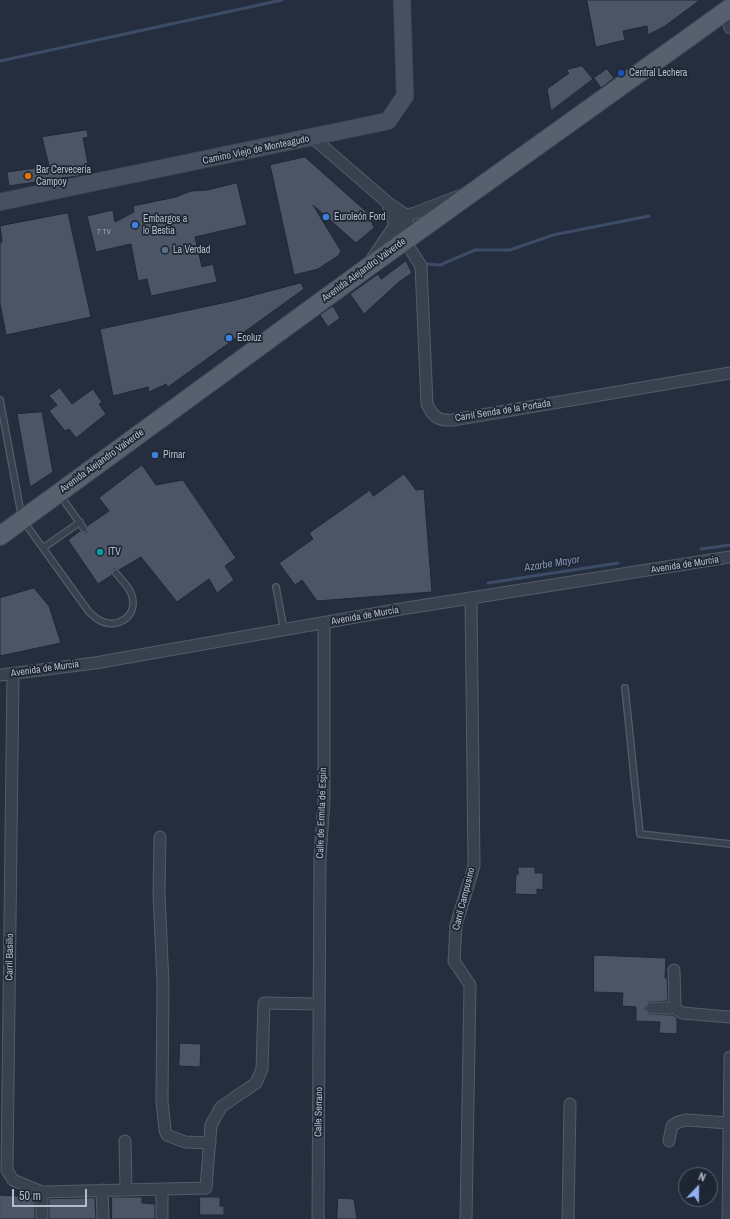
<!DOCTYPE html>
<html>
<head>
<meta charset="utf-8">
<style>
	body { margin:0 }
	#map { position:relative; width:730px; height:1219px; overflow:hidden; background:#252e3e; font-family:"Archivo Narrow",sans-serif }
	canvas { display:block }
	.north { position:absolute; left:678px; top:1167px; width:40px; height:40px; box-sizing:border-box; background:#1e2633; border:1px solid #5a626f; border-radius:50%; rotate:22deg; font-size:11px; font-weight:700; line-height:16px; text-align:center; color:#b5bcc9 }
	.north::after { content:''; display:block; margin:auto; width:14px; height:18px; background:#8fb1f4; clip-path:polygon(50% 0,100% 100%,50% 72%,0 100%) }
	.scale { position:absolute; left:12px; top:1189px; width:75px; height:18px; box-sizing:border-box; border:2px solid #b5bcc9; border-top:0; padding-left:5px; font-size:12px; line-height:14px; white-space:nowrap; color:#b5bcc9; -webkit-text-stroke:3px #1e2633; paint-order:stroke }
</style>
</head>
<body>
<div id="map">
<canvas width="730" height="1219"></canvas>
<div class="north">N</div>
<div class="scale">50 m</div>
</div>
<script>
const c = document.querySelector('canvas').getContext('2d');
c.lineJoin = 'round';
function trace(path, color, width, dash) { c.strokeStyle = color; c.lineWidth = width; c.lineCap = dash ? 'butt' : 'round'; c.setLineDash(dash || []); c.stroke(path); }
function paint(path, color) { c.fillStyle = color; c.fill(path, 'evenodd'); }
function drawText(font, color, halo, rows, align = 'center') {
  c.font = font + ' "Archivo Narrow",sans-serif'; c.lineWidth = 3.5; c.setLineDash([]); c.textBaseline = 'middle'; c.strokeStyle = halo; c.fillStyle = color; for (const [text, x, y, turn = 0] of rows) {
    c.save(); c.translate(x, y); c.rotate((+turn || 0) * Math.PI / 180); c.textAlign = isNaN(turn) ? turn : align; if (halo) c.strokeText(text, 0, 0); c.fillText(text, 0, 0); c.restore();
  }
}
const stream = new Path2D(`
	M0 61 282 0
	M427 264 440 265 475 250H510L553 235 649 216
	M701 549 730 545
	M488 583 618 563`);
const building = new Path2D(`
	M587 0H700L665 26 648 35 647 26 623 31 625 40 596 47Z
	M582 66 593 79 551 111 547 89 569 73 566 70Z
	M607 69 614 78 601 88 594 78Z
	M87 130 88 137 83 138 90 174 9 186 7 172 49 166 42 137Z
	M305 157 369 214 374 228 356 243 313 205 341 251 338 256 318 269 294 275 270 165Z
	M237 183 247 225 195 237 202 267 213 264 217 282 151 296 147 279 138 281 131 244 96 252 87 216 113 210 115 222 134 212 133 206 176 197 191 191 207 190Z
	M68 213 91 317 6 335 0 303V243L2 242 0 226Z
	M406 261 412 273 399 282 364 314 350 294 378 274 381 279Z
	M301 283 304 289 168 387 166 384 149 392 148 387 113 396 100 329 232 301Z
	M333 306 340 318 328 327 320 315Z
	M60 388 72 404 93 389 102 402 99 404 106 414 76 438 69 429 65 431 49 411 57 405 49 396Z
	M42 412 53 472 30 487 17 414Z
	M142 465 156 485 183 480 236 558 225 566 234 580 217 593 209 579 177 602 141 557 119 570 114 569 112 575 98 584 68 540 80 531 84 533 87 532V526L109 511 99 498Z
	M404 474 416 490 424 489 432 592 317 601 302 580 295 585 279 563 313 539 309 533 370 490 373 496Z
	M34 588 49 606 61 643 0 656V598Z
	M518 867H535V873H543V890L537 889V895L515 894 516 874H518Z
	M594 955 666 958 665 978H667L668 1001 649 1002 645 1008 649 1014 673 1015 677 1018V1034L659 1033 660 1022 636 1021V1007L622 1006 623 993 594 992Z
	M180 1043 201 1044 200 1067 179 1066Z
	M0 1195 35 1197V1219H0Z
	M112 1197H142V1203L155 1204V1219H112Z
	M200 1197H220V1206H224V1215H200Z
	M95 1198 96 1219H49V1199Z
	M338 1198 354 1199 357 1219H337Z`);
const lane = new Path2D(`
	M0 400 22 519 89 612C92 614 95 618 99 620 116 630 138 617 132 596 130 587 121 580 116 573
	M60 495 84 529
	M43 548 80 522
	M276 587 284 630
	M625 688 640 834 730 844`);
const street = new Path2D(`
	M726 11 730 28
	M313 138 387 202 406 215 415 213 459 196
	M411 236 406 215 395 225 421 266 427 404C433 417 438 421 453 420L730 373
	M372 259 395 225 387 202
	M13 674 7 1170 13 1180 42 1192V1219
	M0 675 95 663 401 609 730 557
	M160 837 159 893 163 985 162 1101 165 1130 167 1135 185 1142 210 1143
	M674 970 675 1008
	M652 1008H675L682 1013 730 1017
	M125 1141 126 1189
	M669 1141 672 1126 678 1122 686 1120 729 1123
	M162 1189V1219
	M102 1190 103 1219
	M42 1192 206 1188 211 1125 221 1107 256 1083 262 1069 264 1003 319 1004
	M318 1219 320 857 324 801V623
	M466 1219 470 985 454 961 456 925 474 866 471 598
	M568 1219 570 1104
	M728 1219 730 1057`);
const secondary = new Path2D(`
	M0 202 388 121 405 96 402 0`);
const primary = new Path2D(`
	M0 536 364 270 730 8`);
const markers = [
	[621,73,4,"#1a4fb4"],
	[28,176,4,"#e8710a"],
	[326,217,4,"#3f7fe0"],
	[135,225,4,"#3f7fe0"],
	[165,250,4,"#5c6f8a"],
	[229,338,4,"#3f7fe0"],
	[155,455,4,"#3f7fe0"],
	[100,552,4,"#0f9aa8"]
];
const numberNames = [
	["7 TV",104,232]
];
const poiNames = [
	["Central Lechera",629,73],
	["Bar Cervecería",36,170],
	["Campoy",36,182],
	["Euroleón Ford",334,217],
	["Embargos a",143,219],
	["lo Bestia",143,231],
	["La Verdad",173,250],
	["Ecoluz",237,338],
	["Pirnar",163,455],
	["ITV",108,552]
];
const streetNames = [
	["Camino Viejo de Monteagudo",256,150,-12],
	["Avenida Alejandro Valverde",364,270,-36],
	["Carril Senda de la Portada",503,411,-9],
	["Avenida Alejandro Valverde",102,461,-36],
	["Avenida de Murcia",685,565,-9],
	["Avenida de Murcia",365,616,-10],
	["Avenida de Murcia",45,669,-8],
	["Calle de Ermita de Espín",322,813,-88],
	["Carril Campusino",464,899,-76],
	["Carril Basilio",10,957,-89],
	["Calle Serrano",319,1112,-89]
];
const waterNames = [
	["Azarbe Mayor",552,564,-9]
];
trace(stream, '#3c4b66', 3);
paint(building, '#4b5566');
trace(building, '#202835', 1);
trace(lane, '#545c69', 8);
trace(street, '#545c69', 13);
trace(secondary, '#424a57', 18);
trace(primary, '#424a57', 20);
trace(lane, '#39414e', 5.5);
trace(street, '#39414e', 11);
trace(secondary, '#475060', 16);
trace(primary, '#57606e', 18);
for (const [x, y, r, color] of markers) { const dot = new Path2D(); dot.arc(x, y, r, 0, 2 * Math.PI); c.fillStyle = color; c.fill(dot); trace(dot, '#1e2633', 1.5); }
drawText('8px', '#9aa2b0', null, numberNames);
drawText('10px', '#b5bcc9', '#1e2633', poiNames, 'left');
drawText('10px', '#b5bcc9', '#1e2633', streetNames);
drawText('italic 11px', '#7e90af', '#1e2633', waterNames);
</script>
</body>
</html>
